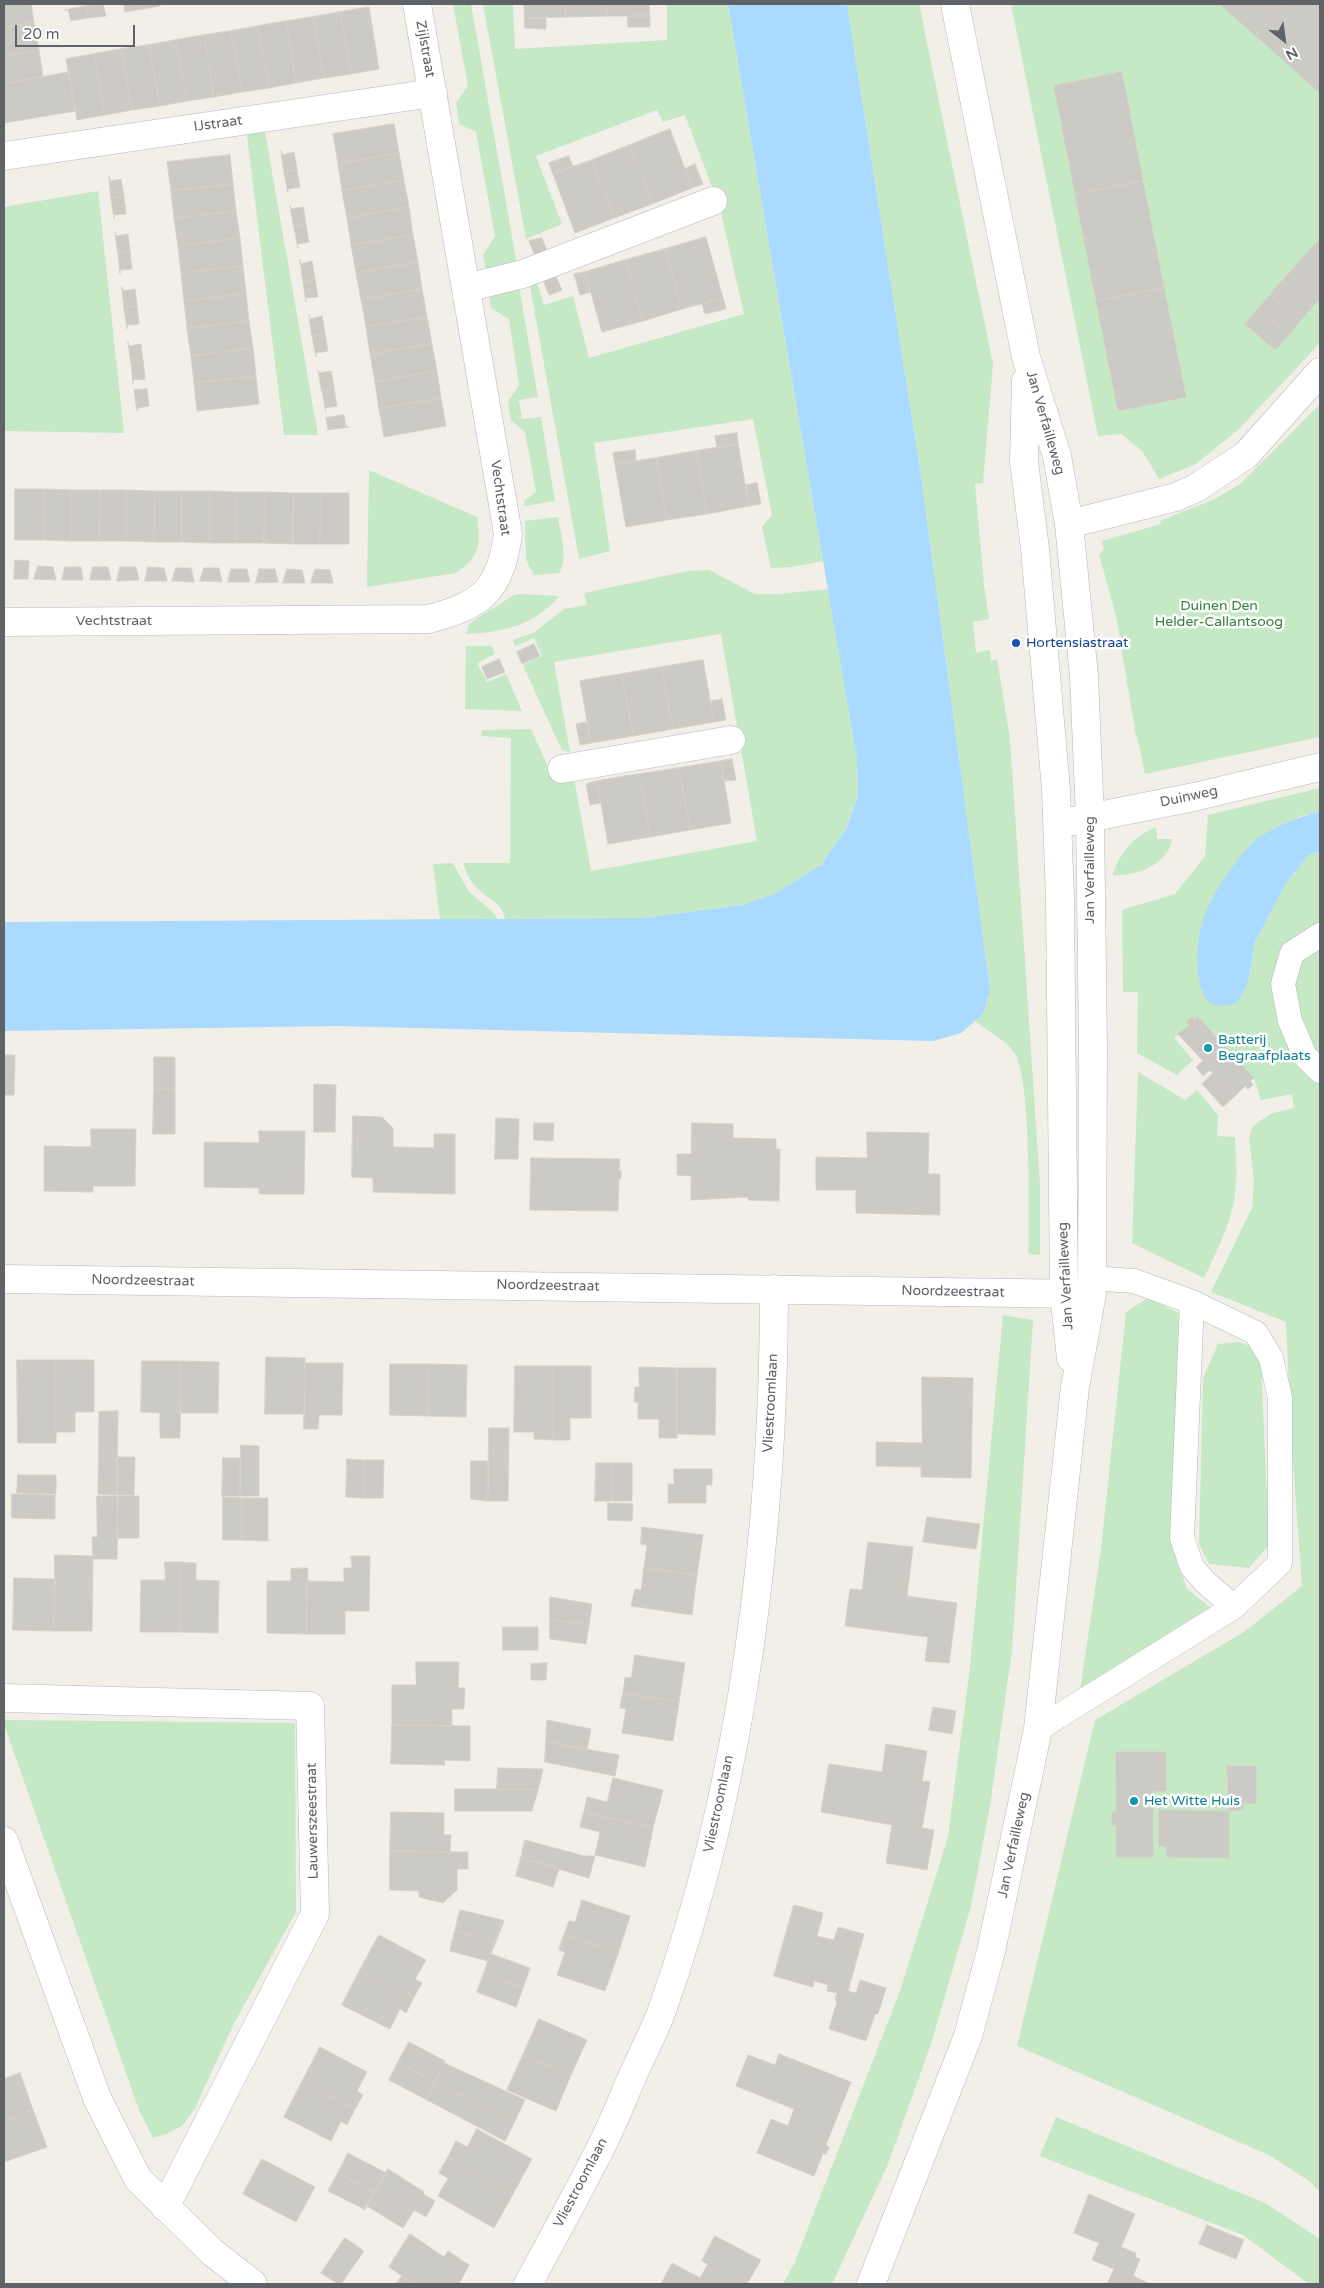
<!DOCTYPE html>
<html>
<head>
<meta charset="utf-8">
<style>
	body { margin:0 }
	#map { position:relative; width:1324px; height:2288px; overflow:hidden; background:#f1efe8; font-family:"Varela Round",sans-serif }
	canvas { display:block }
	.frame { position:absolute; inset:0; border:5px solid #5f6368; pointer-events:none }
	.north { position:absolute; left:1259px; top:15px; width:50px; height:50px; -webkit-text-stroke:4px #fff; paint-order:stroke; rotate:150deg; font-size:14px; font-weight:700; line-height:20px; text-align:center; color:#5f6368 }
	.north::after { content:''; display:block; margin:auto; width:18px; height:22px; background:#5f6368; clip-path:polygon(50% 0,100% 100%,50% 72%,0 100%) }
	.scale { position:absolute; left:15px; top:25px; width:120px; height:22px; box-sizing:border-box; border:2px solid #5f6368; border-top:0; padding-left:6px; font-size:15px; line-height:18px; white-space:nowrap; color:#5f6368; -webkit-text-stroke:4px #fff; paint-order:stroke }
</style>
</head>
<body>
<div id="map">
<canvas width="1324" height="2288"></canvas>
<div class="frame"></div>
<div class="north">N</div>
<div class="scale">20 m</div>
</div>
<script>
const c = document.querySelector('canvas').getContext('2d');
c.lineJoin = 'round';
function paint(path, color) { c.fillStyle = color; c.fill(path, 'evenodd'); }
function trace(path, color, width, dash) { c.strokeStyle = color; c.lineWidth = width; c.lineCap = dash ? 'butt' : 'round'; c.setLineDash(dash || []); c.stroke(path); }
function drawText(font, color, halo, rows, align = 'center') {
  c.font = font + ' "Varela Round",sans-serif'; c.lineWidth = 5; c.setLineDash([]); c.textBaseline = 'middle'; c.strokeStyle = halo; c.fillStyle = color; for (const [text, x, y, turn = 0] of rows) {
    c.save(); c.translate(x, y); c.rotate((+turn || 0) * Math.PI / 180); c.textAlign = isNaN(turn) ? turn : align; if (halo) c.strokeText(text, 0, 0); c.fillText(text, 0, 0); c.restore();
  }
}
const green = new Path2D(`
	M453 4H471L517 265 486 272 483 255 495 236 476 132 459 124 456 103 468 86Z
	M483 4H513L515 49 667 40V4H728L823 561 792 567 771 568 762 527 772 515 753 419 594 443 610 551 579 559 530 286 537 283 544 305 573 296 589 358 744 314 720 208 685 115 663 122 657 110 536 156 562 224 526 239Z
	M847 4H919L993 364 983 483 975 484 984 584 989 619 973 622 976 653 990 650 991 661 997 659 1010 739 1040 1185V1255L1029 1254C1028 1217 1032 1077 1014 1052 1005 1040 986 1030 975 1021L983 1014 990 989 921 476Z
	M1011 4H1320V343L1239 429 1196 464 1159 479 1142 451 1121 434 1098 436Z
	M261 127 265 132 318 435H284L247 136 251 129Z
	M98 191 124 433 4 431V207Z
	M519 286 538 397 519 400 522 419 541 417 555 501 525 506 524 501 536 492 525 432 511 420 508 402 519 385 509 319 491 308 489 290Z
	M1320 404V737L1145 774 1138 740 1136 736 1116 616 1099 554 1104 550 1102 541 1161 524 1160 521 1215 499 1240 484Z
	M369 470 477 517C481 544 480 557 456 573L367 587Z
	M558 517C560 533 569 557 559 573L534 575 526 560 525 521Z
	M709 570 755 594H778L828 589 857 760 858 795 846 828 821 865 776 893 742 905 643 918 505 919C502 901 488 900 477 888 470 881 466 872 463 863H510L511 738 481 736 482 730 531 729 554 780 574 778 591 871 757 841 721 634 554 662 570 752 562 750 558 742 523 665 542 656 534 638 515 646 513 640 533 633 564 609 587 605 584 593 688 571Z
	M523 594 559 596C535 625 502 633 466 634L469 625 474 620 514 595Z
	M466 646H492L495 654 477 663 487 682 506 674 522 711 465 709Z
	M1320 788V811L1301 816 1253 842 1219 888 1201 927 1248 982 1255 942 1288 880 1310 854 1320 852V2192L1309 2181 1269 2155 1017 2046 1095 1720 1244 1632 1302 1586 1291 1434 1286 1322 1211 1292 1252 1208 1254 1181 1249 1136 1253 1126 1270 1114 1294 1108 1292 1094 1261 1100 1254 1078 1198 1017 1194 1020 1192 1017 1187 1021 1190 1025 1174 1038 1193 1060 1177 1075 1137 1053 1138 992H1123L1122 910 1175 894 1205 856 1208 815Z
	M1156 827 1157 839H1172C1169 864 1135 877 1113 875 1120 851 1134 837 1156 827Z
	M453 863 469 892 495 914 497 919 440 920 433 864Z
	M1138 1072 1185 1100 1197 1090 1218 1115 1217 1136 1235 1137C1236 1159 1238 1184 1233 1206 1227 1231 1215 1255 1204 1278L1132 1243Z
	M1148 1298 1179 1313 1175 1553 1187 1589 1216 1612 1080 1691 1101 1549 1126 1312Z
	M1003 1315 1033 1320 1012 1651 990 1806 971 1906 931 2044 888 2164 832 2284H783L794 2264 900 1991 948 1837 970 1667Z
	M1239 1342 1253 1347 1261 1360 1269 1545 1249 1568 1209 1564 1199 1544 1203 1378 1218 1344Z
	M4 1720 295 1723 296 1912 234 2023 195 2108 182 2126 166 2134 153 2138 139 2110 4 1724Z
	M1056 2117 1265 2203 1320 2239V2284H1309L1243 2235 1040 2156Z`);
const water = new Path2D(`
	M728 4H847L921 476 990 989 983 1014 961 1033 933 1041 337 1026 4 1031V922L643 918 742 905 776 893 821 865 847 827 858 795 857 760Z
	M1320 811V852L1310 854 1288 880 1255 942 1248 982 1237 1003C1228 1005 1219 1008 1211 1003 1194 992 1196 945 1201 927 1209 897 1231 866 1252 843 1264 831 1303 815 1320 811Z`);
const building = new Path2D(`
	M4 4H31L34 23 4 28Z
	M103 4 106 16 88 18 86 6 105 4Z
	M124 4H142L143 9 125 12Z
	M142 4H160V6L143 9Z
	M524 4H566V17L525 18Z
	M566 4H607V16L566 17Z
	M607 4H649L650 16H607Z
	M1220 4H1285L1256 36Z
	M1285 4H1320V93L1256 36Z
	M86 6 88 18 71 21 68 10H65Z
	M369 7 379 69 351 74 340 12Z
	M340 12 351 74 324 78 313 17Z
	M628 16H650V27H628Z
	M313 17 324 78 296 83 286 21Z
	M525 18H546V29L525 28Z
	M286 21 296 83 269 88 258 26Z
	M34 23 39 50 4 56V28Z
	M258 26 269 88 242 92 231 31Z
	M231 31 242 92 214 97 204 35Z
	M204 35 214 97 187 101 176 40Z
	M176 40 187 101 160 106 149 45Z
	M149 45 160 106 132 110 122 49Z
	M122 49 132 110 105 115 94 54Z
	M39 50 43 77 4 84V56Z
	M94 54 105 115 77 120 66 59Z
	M69 72 75 111 4 123V84Z
	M1122 72 1143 181 1075 194 1054 86Z
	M394 124 399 153 338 164 333 134Z
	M670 129 692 188 652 204 630 145Z
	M630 145 652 204 614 218 592 160Z
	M281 151 282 155 294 152 297 170 284 172Z
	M399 153 404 180 342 191 338 164Z
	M230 155 233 184 171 191 167 162Z
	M569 156 573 167 553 174 549 163Z
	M592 160 614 218 575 233 553 174Z
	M695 164 703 184 692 188 685 169Z
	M297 170 300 187 288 189V193L284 172Z
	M109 177 110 181 121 179 124 197 111 198Z
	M404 180 409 207 347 218 342 191Z
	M1143 181 1164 288 1096 301 1075 194Z
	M233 184 236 211 174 219 171 191Z
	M124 197 126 214 114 215V219L111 198Z
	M290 206 291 209 303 207 306 224 294 227Z
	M409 207 413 235 351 245 347 218Z
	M236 211 240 238 178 246 174 219Z
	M306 224 309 242 297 244 298 248 294 227Z
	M115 232 116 236 128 234 130 251 118 253Z
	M413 235 418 262 356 273 351 245Z
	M706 237 723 298 682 309 665 249Z
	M240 238 243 266 181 273 178 246Z
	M542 238 548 254 536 259 529 241Z
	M1318 241 1320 243V267L1306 254Z
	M665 249 682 309 643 321 625 260Z
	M130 251 132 269 120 270V274L118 253Z
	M1306 254 1320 267V291L1294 268Z
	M300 260V264L312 261 315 279 303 282Z
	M625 260 643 321 602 332 585 272Z
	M418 262 422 289 361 300 356 273Z
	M243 266 246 293 184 301 181 273Z
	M1294 268 1320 291V299L1312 307 1282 281Z
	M554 272 562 290 549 295 542 277Z
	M585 272 591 292 580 295 574 274Z
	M315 279 318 297 306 298V302L303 282Z
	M1282 281 1312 307 1300 321 1270 295Z
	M122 287 123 291 135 289 137 306 124 308Z
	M1164 288 1186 397 1118 411 1096 301Z
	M422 289 427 317 366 327 361 300Z
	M246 293 249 321 187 329 184 301Z
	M1270 295 1300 321 1289 335 1258 309Z
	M723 298 726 309 705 314 702 304Z
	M137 306 139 324 127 325V329L124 308Z
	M1258 309 1289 335 1275 350 1245 324Z
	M309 315 310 319 322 316 325 334 312 336Z
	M427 317 432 344 370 354 366 327Z
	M249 321 253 348 191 356 187 329Z
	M325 334 328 351 316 353V357L312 336Z
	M128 342 129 346 141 344 143 361 131 363Z
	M432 344 437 371 375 382 370 354Z
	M253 348 256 376 194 383 191 356Z
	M143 361 145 379 133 380V384L131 363Z
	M318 370 319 373 331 371 334 388 322 391Z
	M437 371 441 398 379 409 375 382Z
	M256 376 259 404 197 411 194 383Z
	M334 388 337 406 325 408 326 412 322 391Z
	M147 389 149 406 137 408V411L134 390Z
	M441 398 446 426 384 437 379 409Z
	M344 415 346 427H349L328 430 326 418Z
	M737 433 738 444 717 448 715 436Z
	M738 444 749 506 707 514 696 451Z
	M635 450 636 461 615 465 613 453Z
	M696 451 707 514 667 520 656 458Z
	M656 458 667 520 626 527 615 465Z
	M757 483 761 504 749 506 746 485Z
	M15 489H45L44 540H15Z
	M45 489 72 490 71 541 44 540Z
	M72 490H100L99 541H71Z
	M100 490H127L126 541H99Z
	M127 490 155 491 154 542 126 541Z
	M155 491H182V542H154Z
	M182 491H210V543L182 542Z
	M210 491 237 492 236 543H210Z
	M237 492H265L264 543H236Z
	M265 492 294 493 293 544 264 543Z
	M294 493H321L320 544H293Z
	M321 493H349V544H320Z
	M15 560 29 561 28 579H14Z
	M38 566 53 567 56 580 34 579Z
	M65 567H81L83 580H62Z
	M93 567H108L111 580H90Z
	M120 567H136L139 580 117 581Z
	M148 567 164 568 167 581H145Z
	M176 568H191L194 582 172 581Z
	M204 568H219L222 582 200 581Z
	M231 569H247L250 582H228Z
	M259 569H275L278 582 256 583Z
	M287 569 302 570 305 583H283Z
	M315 569 330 570 333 583H311Z
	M534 644 540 656 522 664 517 652Z
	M499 659 505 672 487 679 482 667Z
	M703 660 714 722 673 729 662 667Z
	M662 667 673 729 633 736 622 674Z
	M622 674 633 736 591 743 580 681Z
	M722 699 726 720 714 722 711 701Z
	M587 722 591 743 580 745 576 724Z
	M732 759 736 780 724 781 721 761Z
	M721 761 731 823 690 830 679 768Z
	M679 768 690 830 650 837 639 774Z
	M639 774 650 837 608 844 597 781Z
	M597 781 601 803 590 805 586 784Z
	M1192 1017 1194 1020 1198 1017 1254 1078 1250 1081 1253 1085 1248 1089 1245 1086 1235 1096 1210 1070 1203 1076 1196 1067 1203 1061 1178 1034 1190 1025 1186 1022Z
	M4 1055H15L14 1095H4Z
	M154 1057H175V1089L154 1088Z
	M1213 1073 1235 1096 1223 1107 1202 1084Z
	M314 1084 336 1085 335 1132H314Z
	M154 1088 175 1089V1134H153Z
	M353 1116 382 1117 393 1128V1147L434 1148V1134H455V1194L373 1192V1178L352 1177Z
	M496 1118 519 1119 518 1159H495Z
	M534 1123H554L553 1141 534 1140Z
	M692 1123 733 1124V1138L776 1139V1149H780L779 1201 748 1200V1197L691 1200V1176L677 1175V1154H691Z
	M91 1129H136L135 1186H93V1192L44 1191V1146L91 1147Z
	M259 1131H305L304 1194H259V1188L204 1187V1142L259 1143Z
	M867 1132 929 1133 928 1174H940V1215L856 1213V1190H816V1157L867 1158Z
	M531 1158 620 1159 619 1171 621 1170V1179L619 1178 618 1211 530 1210Z
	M266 1357 305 1358 304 1414H265Z
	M17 1360H56V1443H18Z
	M56 1360H94V1412H75V1432H56Z
	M142 1361H181L180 1438H160V1413L141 1412Z
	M181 1361 219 1362 218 1413H180Z
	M305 1363H343L342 1415H319L318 1429H304Z
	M390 1364H429L428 1416 390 1415Z
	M429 1364 467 1365 466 1417 428 1416Z
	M515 1366H553V1440L534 1439V1432H514Z
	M553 1366H591V1418H570V1440H553Z
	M639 1367 677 1368V1438H659V1419H638V1402H634L635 1387H639Z
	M677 1368H716L715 1435 677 1434Z
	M922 1377 973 1378 971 1478 921 1477V1467L876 1466V1442L922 1443Z
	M118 1411 117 1495 98 1494 99 1412Z
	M489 1428H509L508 1501H488Z
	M241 1445 259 1446V1496H240Z
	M117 1457H135L134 1495H117Z
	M223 1458H240V1496H222Z
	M347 1459 364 1460V1498L346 1497Z
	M364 1460H384L383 1498H364Z
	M471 1461H488V1501L471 1499Z
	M596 1463H613L612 1501H595Z
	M613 1463H632V1501H612Z
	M674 1469H712V1485H706V1503H668V1484H674Z
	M18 1475H56V1494L17 1493Z
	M12 1494 55 1495V1519L12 1518Z
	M97 1496H118L117 1559H93L92 1537H97Z
	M118 1496H139V1538H117Z
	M223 1497 242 1498V1540H223Z
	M242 1498H268V1541L242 1540Z
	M608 1503 633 1504 632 1521 608 1520Z
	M927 1517 980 1524 976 1549 923 1542Z
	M642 1527 703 1535 697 1575 644 1568 647 1545 641 1544Z
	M868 1542 913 1547 907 1596 957 1603 949 1663 925 1661 928 1637 845 1626 850 1589 862 1590Z
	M55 1555 93 1556 92 1631H54Z
	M351 1556H370L369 1611H345V1634H306L307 1581 344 1582V1568H352Z
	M165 1562H181L180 1632H140L141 1580H165Z
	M181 1562 196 1563V1580L219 1581 218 1633 180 1632Z
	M306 1568 308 1569 306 1634 267 1633V1581H291V1569Z
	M644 1568 697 1575 692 1615 631 1606 635 1589 641 1590Z
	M14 1578 55 1579 54 1631 13 1630Z
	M550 1597 592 1604 589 1625 550 1620Z
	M550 1620 589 1625 586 1644 550 1639Z
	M503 1627H538V1650H503Z
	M635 1655 685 1663 679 1702 623 1693 625 1677 631 1678Z
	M416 1662H459L458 1688H465L464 1709H452V1726L392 1725V1685H416Z
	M547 1663 546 1680H531V1664Z
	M623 1693 679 1702 673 1741 622 1733 626 1709 620 1708Z
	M933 1707 956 1711 952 1734 929 1730Z
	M547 1720 591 1729 587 1750 546 1742Z
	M392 1725 470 1726V1761L444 1760 445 1765 391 1764Z
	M546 1742 619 1755 615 1776 545 1762Z
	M886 1744 927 1751 922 1781 930 1782 922 1828 934 1830 927 1870 886 1863 892 1825 821 1812 829 1764 882 1772Z
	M1116 1752H1166V1791H1153V1857H1116V1825H1112V1812H1116Z
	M1227 1766H1256V1803H1243V1810L1229 1811Z
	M498 1768 543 1769 538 1790 497 1789Z
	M613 1778 663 1790 653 1828 584 1812 587 1797 607 1802Z
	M455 1789H497L538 1790 532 1811H455Z
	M1159 1810 1229 1811V1858L1167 1857 1166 1847 1159 1846Z
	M391 1812 444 1813V1835H451L450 1852 390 1851Z
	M584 1812 653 1828 645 1867 595 1855 600 1832 580 1827Z
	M525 1840 584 1856H595L589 1878 521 1858Z
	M390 1851 468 1852V1869H457V1890L443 1903 419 1897V1891L390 1890Z
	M521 1858 559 1869 553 1887 516 1876Z
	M582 1900 630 1916 618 1954 564 1935 569 1921 575 1922Z
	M794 1905 823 1913 817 1936 834 1940 838 1927 864 1934 848 1991 856 1993 860 1980 886 1988 878 2014H875L866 2041 829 2029 837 2001 835 2000 837 1993 827 1991 828 1985 814 1981 813 1987 774 1976Z
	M460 1910 502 1920 495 1941 455 1931Z
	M502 1920 504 1921 491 1954 530 1968 523 1988 484 1973Z
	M455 1931 495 1941 488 1961 450 1951Z
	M379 1935 426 1960 415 1979 422 1983 414 1997 360 1970Z
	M564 1935 618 1954 605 1991 557 1975 565 1952 559 1950Z
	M360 1970 414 1997 406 2013 400 2009 390 2029 342 2005Z
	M484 1973 523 1988 516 2007 477 1992Z
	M539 2019 587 2040 571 2075 523 2055Z
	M409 2042 445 2061 435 2082 398 2062Z
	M320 2047 367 2072 357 2091 363 2095 355 2109 302 2082Z
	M779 2054 851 2082 826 2145 829 2147 826 2155 823 2153 814 2176 757 2153 771 2119 788 2126 794 2109 736 2086 748 2055 775 2065Z
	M523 2055 571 2075 556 2111 507 2090Z
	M398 2062 435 2082 427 2100 389 2080Z
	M444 2063 525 2100 514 2123 435 2082Z
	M20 2073 33 2110 4 2121V2079Z
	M302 2082 355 2109 347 2125 341 2121 331 2141 284 2117Z
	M435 2082 514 2123 505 2141 427 2100Z
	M33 2110 47 2147 4 2162V2121Z
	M477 2129 532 2159 513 2194 448 2157 456 2141 467 2147Z
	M348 2153 386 2173 375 2192 338 2173Z
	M448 2157 513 2194 494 2228 438 2196 448 2178 439 2173Z
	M262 2159 315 2187 296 2222 243 2194Z
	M388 2169 424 2192 423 2194 435 2201 426 2217 414 2210 413 2212 376 2190Z
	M338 2173 375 2192 364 2209 328 2191Z
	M376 2190 413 2212 403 2228 367 2206 365 2210Z
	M1089 2194 1135 2214 1121 2247 1136 2253 1135 2257 1140 2259 1133 2276 1150 2284H1107L1114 2269 1092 2260 1099 2243 1074 2233Z
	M1207 2225 1244 2240 1236 2259 1199 2244Z
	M410 2234 444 2257 448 2251 469 2265 459 2284H414L389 2267Z
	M715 2236 761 2260 747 2284H661L672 2263 700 2278 708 2264 702 2261Z
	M345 2238 364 2251 341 2284H338L321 2273Z
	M402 2276 414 2284H396Z`);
const service = new Path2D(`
	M1320 935 1292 953 1283 984 1290 1021 1305 1056 1320 1071
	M1192 1302 1182 1538 1192 1567 1205 1582 1234 1607
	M1038 1729 1234 1607 1280 1563V1398L1271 1358 1256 1333 1192 1302 1134 1281 1091 1278`);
const pedestrian = new Path2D(`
	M466 288 523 274 713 201
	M562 769 731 740`);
const minor = new Path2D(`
	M4 156 433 93
	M1069 524 1176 497 1196 488 1246 455 1320 372
	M4 622 429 619C482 605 500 591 508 534L417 4
	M4 1279 1087 1294
	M4 1698 310 1706 315 1914 165 2207
	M4 1841 97 2098 138 2179 212 2252 253 2284
	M528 2284C552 2240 576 2196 599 2151 612 2126 622 2100 633 2075 642 2054 653 2034 661 2013 743 1785 774 1530 774 1289`);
const tertiary = new Path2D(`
	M1026 381 1024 462 1035 549 1056 790 1060 900 1064 1293 1071 1358
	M1073 821 1194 797 1320 767
	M871 2284 968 2036 991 1951 1038 1729 1075 1387 1092 1294 1093 1047 1090 818 1084 676 1069 524 1057 456 1026 357 955 4`);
const markers = [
	[1016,643,5,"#1a4fb4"],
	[1208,1048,5,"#0f9aa8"],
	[1134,1801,5,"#0f9aa8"]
];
const streetNames = [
	["Zijlstraat",425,49,80],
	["IJstraat",218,124,-8],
	["Jan Verfailleweg",1045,423,74],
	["Vechtstraat",500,498,82],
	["Vechtstraat",114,621],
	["Duinweg",1189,797,-12],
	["Jan Verfailleweg",1090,870,-90],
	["Jan Verfailleweg",1066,1276,-93],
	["Noordzeestraat",143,1281,1],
	["Noordzeestraat",548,1286,1],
	["Noordzeestraat",953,1292,1],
	["Vliestroomlaan",771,1403,-87],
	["Vliestroomlaan",719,1804,-78],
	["Lauwerszeestraat",313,1821,-91],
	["Jan Verfailleweg",1014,1845,-78],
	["Vliestroomlaan",581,2183,-62]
];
const parkNames = [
	["Duinen Den",1219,606],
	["Helder-Callantsoog",1219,622]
];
const transitNames = [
	["Hortensiastraat",1026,643]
];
const cultureNames = [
	["Batterij",1218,1040],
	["Begraafplaats",1218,1056],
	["Het Witte Huis",1144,1801]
];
paint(green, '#c5e8c5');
paint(water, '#aadaff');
paint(building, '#cccac5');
trace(building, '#d6d1c6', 1);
trace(service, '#b5b8bc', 25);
trace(pedestrian, '#b5b8bc', 29);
trace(minor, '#b5b8bc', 29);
trace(tertiary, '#b5b8bc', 29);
trace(service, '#fff', 24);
trace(pedestrian, '#fff', 28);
trace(minor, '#fff', 28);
trace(tertiary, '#fff', 28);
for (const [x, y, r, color] of markers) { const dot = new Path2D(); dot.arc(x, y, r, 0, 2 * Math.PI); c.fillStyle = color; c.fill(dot); trace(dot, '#fff', 2); }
drawText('14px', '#5f6368', '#fff', streetNames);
drawText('14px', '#348238', '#fff', parkNames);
drawText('14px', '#164399', '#fff', transitNames, 'left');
drawText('14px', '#0d838f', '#fff', cultureNames, 'left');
</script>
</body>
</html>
